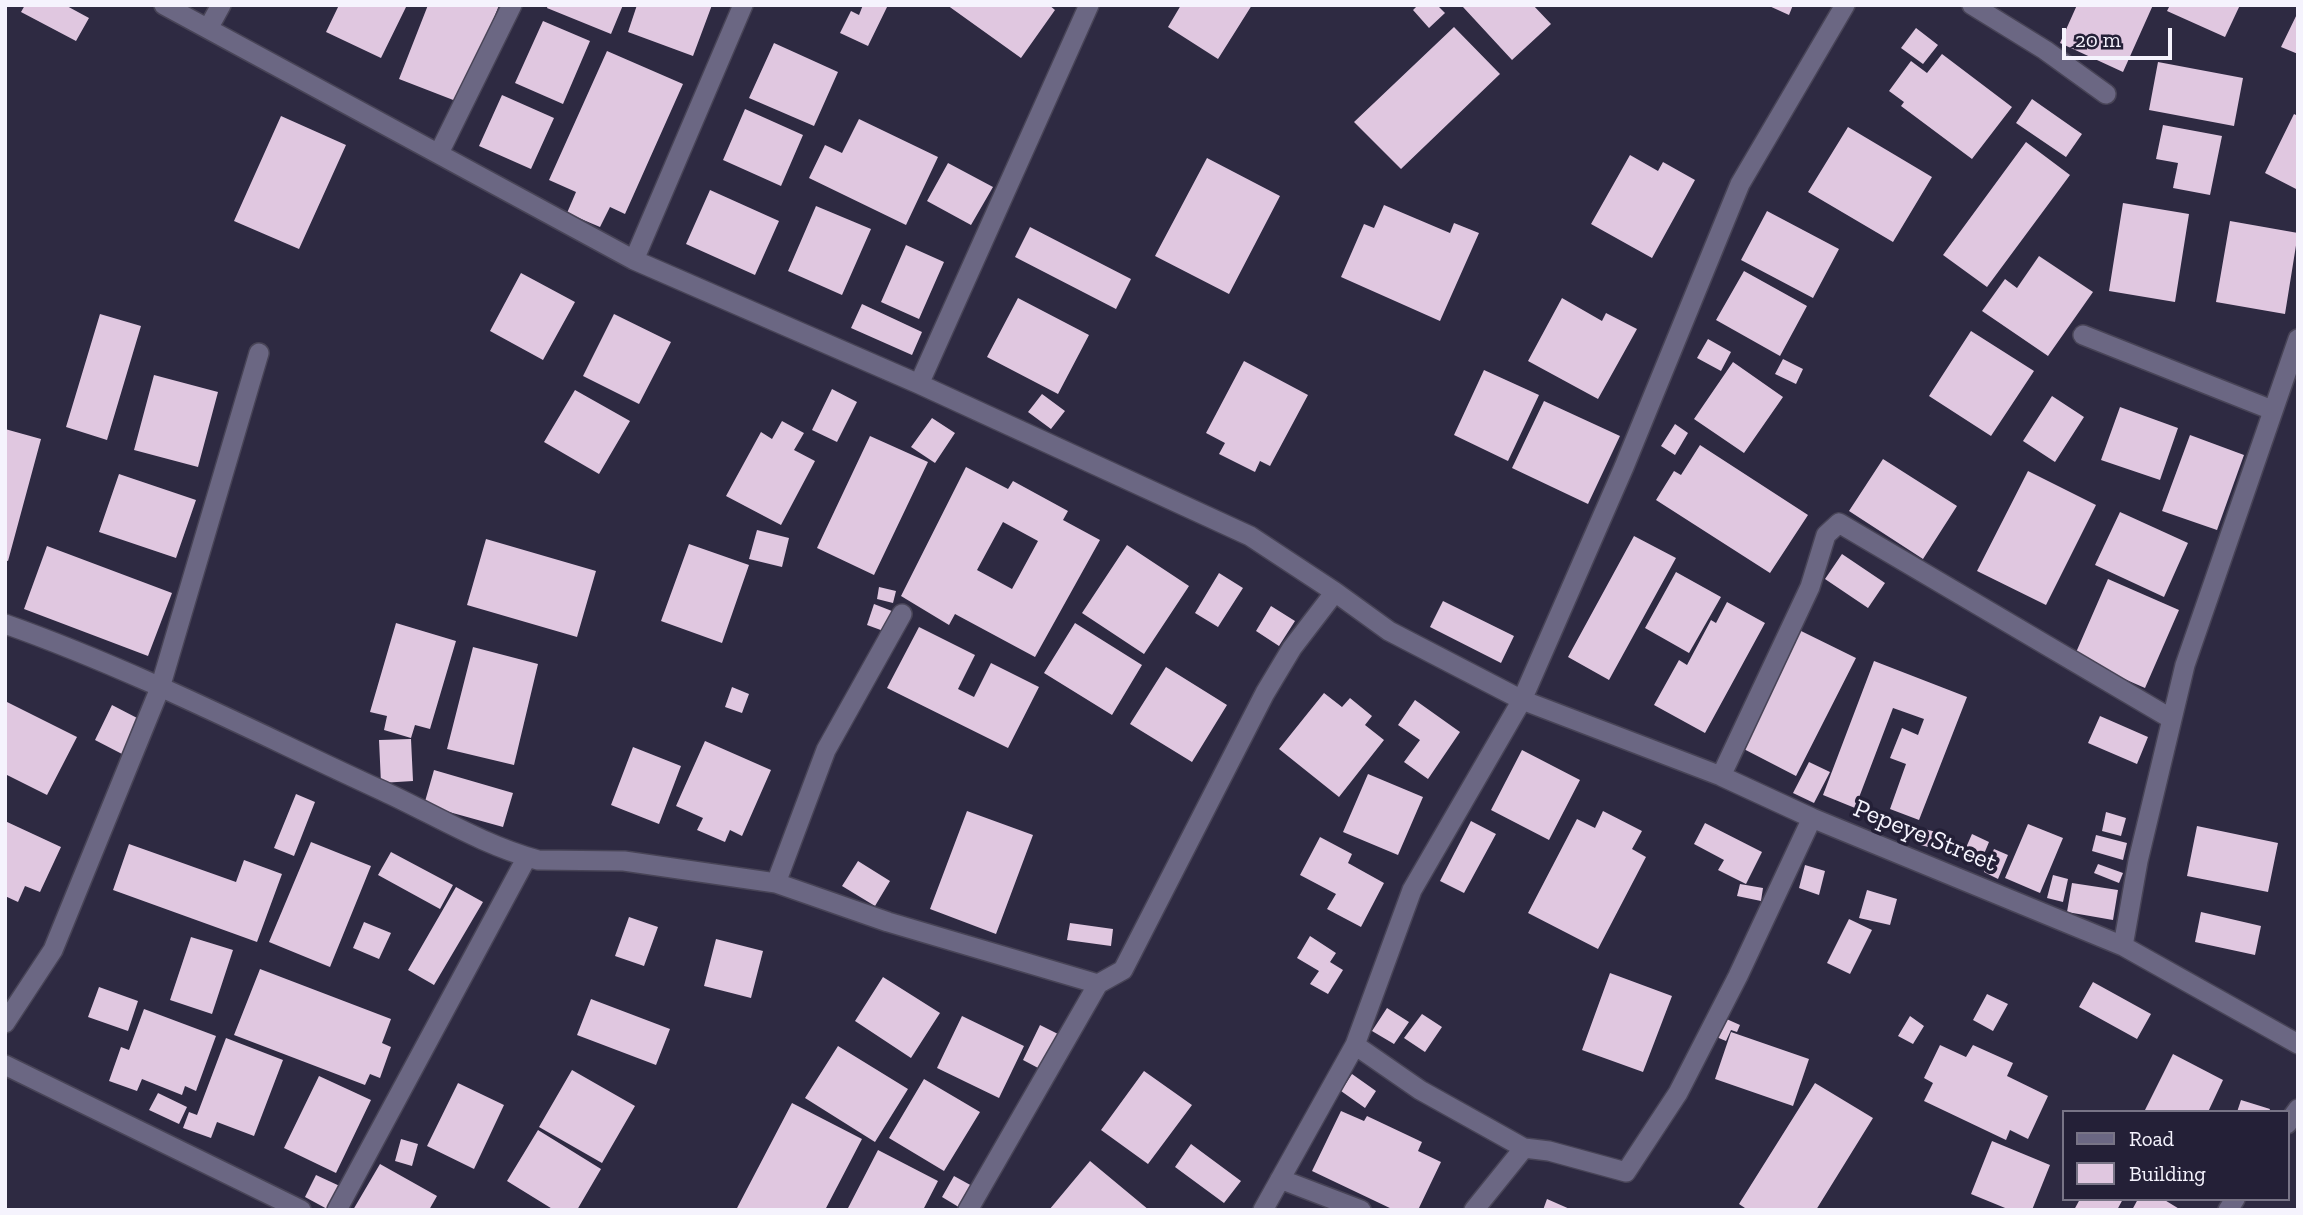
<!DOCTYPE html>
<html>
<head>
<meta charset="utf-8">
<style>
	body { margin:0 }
	#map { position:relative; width:2303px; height:1215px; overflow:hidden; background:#2e2a42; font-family:"Zilla Slab",serif }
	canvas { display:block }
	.frame { position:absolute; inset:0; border:7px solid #f5f3fd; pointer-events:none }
	.legend { position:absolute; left:2062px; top:1110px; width:228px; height:91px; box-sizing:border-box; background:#242037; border:2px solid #787486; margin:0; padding:9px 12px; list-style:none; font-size:21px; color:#f5f3fd }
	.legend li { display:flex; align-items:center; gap:14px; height:35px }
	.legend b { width:35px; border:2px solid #787486 }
	.scale { position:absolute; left:2062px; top:28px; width:110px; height:32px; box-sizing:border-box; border:4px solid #f5f3fd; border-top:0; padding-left:9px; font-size:21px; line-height:24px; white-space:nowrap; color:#f5f3fd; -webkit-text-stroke:5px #242037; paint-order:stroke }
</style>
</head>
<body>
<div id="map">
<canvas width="2303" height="1215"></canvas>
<div class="frame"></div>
<ul class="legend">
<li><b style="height:9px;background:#6b6783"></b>Road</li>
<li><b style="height:19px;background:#e0c7e0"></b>Building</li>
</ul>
<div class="scale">20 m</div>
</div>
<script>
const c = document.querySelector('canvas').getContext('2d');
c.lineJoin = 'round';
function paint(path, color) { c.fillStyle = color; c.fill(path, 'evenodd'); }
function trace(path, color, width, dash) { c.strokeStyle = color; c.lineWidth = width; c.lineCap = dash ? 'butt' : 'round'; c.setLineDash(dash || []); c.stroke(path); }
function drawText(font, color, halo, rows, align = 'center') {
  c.font = font + ' "Zilla Slab",serif'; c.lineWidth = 7; c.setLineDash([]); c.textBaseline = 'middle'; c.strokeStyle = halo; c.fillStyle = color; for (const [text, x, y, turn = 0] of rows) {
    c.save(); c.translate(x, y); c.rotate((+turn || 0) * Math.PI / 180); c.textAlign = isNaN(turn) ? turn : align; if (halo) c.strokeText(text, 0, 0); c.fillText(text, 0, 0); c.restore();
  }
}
const building = new Path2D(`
	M25 5H65L89 18 76 41 21 12Z
	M339 5H407L381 58 326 32Z
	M428 5H499L461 103 399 79Z
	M548 5H623L611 34 547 8Z
	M637 5H712L693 56 628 32Z
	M863 5H888L868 46 840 33 851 11 859 15Z
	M947 5H1049L1055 10 1021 58Z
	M1181 5H1252L1218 59 1168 27Z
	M1418 5H1437L1445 13 1429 28 1413 10Z
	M1465 5H1533L1551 24 1512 60 1463 7Z
	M1767 5H1793L1789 15Z
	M2077 5H2153L2123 72 2060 43Z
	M2170 5H2240L2225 37 2167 11Z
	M2298 12V54L2281 47Z
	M543 21 590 41 563 104 515 83Z
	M1454 27 1500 74 1401 169 1354 122Z
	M1916 28 1938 45 1923 64 1901 48Z
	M774 43 838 72 814 126 749 98Z
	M607 51 683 84 625 214 610 207 600 227 567 213 576 192 549 180Z
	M1942 54 2012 107 1972 159 1901 106 1904 102 1889 91 1911 61 1927 73Z
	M2158 62 2243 78 2234 126 2149 110Z
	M502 95 554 118 531 169 479 146Z
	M2032 99 2082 134 2066 157 2016 123Z
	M745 109 803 135 781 186 723 160Z
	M2294 114 2298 116V190L2265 173Z
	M281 116 346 145 299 249 234 221Z
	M859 119 938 157 906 225 809 178 825 145 842 153Z
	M2163 125 2222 136 2210 195 2173 188 2178 163 2156 159Z
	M1848 127 1932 177 1893 242 1808 192Z
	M2026 142 2070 175 1987 287 1943 255Z
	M1630 155 1658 171 1663 162 1695 180 1652 258 1591 224Z
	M1207 158 1280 196 1229 294 1155 256Z
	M948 163 993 187 971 225 927 201Z
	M710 190 779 221 755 275 686 244Z
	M2123 203 2189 214 2175 302 2109 291Z
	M1384 205 1450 233 1454 223 1479 233 1440 321 1341 277 1364 224 1374 228Z
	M816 206 871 229 842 295 788 271Z
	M1767 211 1839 249 1813 298 1741 260Z
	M2230 221 2298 233 2285 314 2216 302Z
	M1030 227 1131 279 1116 309 1015 257Z
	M906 245 944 262 919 319 881 302Z
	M2039 256 2093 292 2048 356 1982 311 2005 279 2017 288Z
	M1744 271 1807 306 1780 356 1716 320Z
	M521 273 575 302 543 360 490 331Z
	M1018 298 1089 335 1058 394 987 357Z
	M1562 298 1602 321 1606 313 1637 329 1598 399 1528 361Z
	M862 304 922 332 912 355 851 328Z
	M100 314 141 326 107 440 66 427Z
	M614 314 671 342 639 404 583 376Z
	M1971 331 2034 371 1991 436 1929 396Z
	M1708 339 1731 352 1721 371 1697 358Z
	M1783 359 1803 369 1796 384 1775 374Z
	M1244 361 1308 395 1270 466 1260 461 1255 472 1219 454 1225 443 1206 433Z
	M1733 362 1783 397 1744 453 1694 419Z
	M1484 370 1539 395 1508 461 1454 435Z
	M154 375 218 392 198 467 134 450Z
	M832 389 857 402 837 442 812 430Z
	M575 390 630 421 599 474 544 442Z
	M1042 394 1065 411 1051 429 1028 412Z
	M2052 396 2084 417 2055 462 2023 441Z
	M1544 401 1620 436 1588 504 1512 468Z
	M2120 407 2178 428 2160 480 2101 460Z
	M932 418 955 433 935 463 911 447Z
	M782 421 804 433 794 450 815 461 781 525 726 496 761 432 772 439Z
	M1675 424 1688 433 1675 455 1661 446Z
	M5 429 41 439 8 561 5 560Z
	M2190 435 2244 455 2217 530 2162 511Z
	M870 436 928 462 874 575 817 548Z
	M1700 445 1808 515 1770 573 1656 500 1674 471 1681 475Z
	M1883 459 1957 506 1923 559 1849 511Z
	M966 467 1008 489 1013 481 1068 511 1063 520 1100 540 1035 657 955 614 949 625 901 596ZM1003 522 1038 541 1012 589 977 570Z
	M2028 471 2096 505 2046 605 1977 571Z
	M119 474 196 500 176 558 99 532Z
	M2120 512 2188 543 2164 597 2095 565Z
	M757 530 789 538 782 567 749 559Z
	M1634 536 1676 558 1609 680 1568 657Z
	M486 539 596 571 577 637 467 605Z
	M689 544 749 565 722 643 661 621Z
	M1127 545 1189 586 1144 654 1082 613Z
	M47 546 172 593 148 656 24 609Z
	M1842 554 1885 583 1868 608 1825 579Z
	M1676 572 1721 597 1689 653 1645 628Z
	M1219 573 1243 588 1218 627 1195 613Z
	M2108 579 2179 610 2145 688 2074 657Z
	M879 587 896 591 893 603 877 599Z
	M1443 601 1514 636 1501 663 1430 627Z
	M1727 602 1765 623 1705 733 1654 705 1679 660 1687 665 1711 620 1716 623Z
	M874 604 897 613 889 633 867 625Z
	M1271 606 1295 621 1279 646 1256 631Z
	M396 623 456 641 430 729 415 725 411 738 384 730 387 716 370 712Z
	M1075 623 1142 665 1112 715 1044 673Z
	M919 627 975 655 958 689 974 697 991 663 1039 687 1008 748 887 688Z
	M1797 629 1856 658 1796 776 1738 746Z
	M473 647 538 664 514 765 447 749Z
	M1874 661 1967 697 1919 820 1890 809 1906 764 1890 758 1902 728 1918 735 1924 719 1893 708 1855 808 1823 795Z
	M1166 667 1227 705 1192 762 1130 724Z
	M732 687 749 694 742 713 725 707Z
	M1324 693 1342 707 1350 698 1372 716 1365 725 1384 740 1339 797 1279 749Z
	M1415 700 1460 732 1428 779 1404 762 1420 740 1398 725Z
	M5 701 77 737 47 795 5 774Z
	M112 705 139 719 122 754 95 740Z
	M2100 716 2148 737 2137 764 2088 743Z
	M411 739 413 781 381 783 379 740Z
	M705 741 771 770 742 836 730 830 725 842 697 830 703 818 676 806Z
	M633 747 681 766 659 824 611 805Z
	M1522 750 1580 780 1549 840 1491 810Z
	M1809 762 1830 772 1814 803 1793 793Z
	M434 770 513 793 503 827 424 805Z
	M1368 774 1423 797 1398 855 1343 832Z
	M296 794 315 802 294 856 274 848Z
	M967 811 1033 835 996 934 930 909Z
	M1603 811 1642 831 1632 849 1646 857 1598 949 1528 913 1577 819 1595 828Z
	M2106 812 2126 818 2121 836 2102 831Z
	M5 821 61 847 40 892 25 886 18 902 5 896Z
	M1471 821 1496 834 1464 893 1440 881Z
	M1705 823 1762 852 1746 884 1718 870 1724 860 1694 844Z
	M2028 824 2063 838 2040 893 2005 878Z
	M2197 826 2278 843 2268 892 2187 876Z
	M1924 829 1945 834 1942 850 1920 845Z
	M1972 834 1989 842 1979 866 1961 859Z
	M2096 835 2127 843 2123 860 2092 851Z
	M1320 837 1352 854 1348 863 1384 883 1361 927 1327 909 1336 894 1300 875Z
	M311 842 371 866 330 967 269 942Z
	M129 844 236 882 244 860 282 874 257 942 113 890Z
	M1994 849 2008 855 1998 879 1984 872Z
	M391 852 453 885 440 909 378 875Z
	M858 861 890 881 875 906 842 886Z
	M2098 864 2123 873 2119 883 2094 873Z
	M1805 865 1825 871 1819 895 1799 888Z
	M2053 875 2068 879 2063 902 2047 898Z
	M2072 883 2118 890 2113 920 2067 912Z
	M1740 884 1763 888 1761 901 1737 896Z
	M456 887 483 902 434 985 408 970Z
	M1867 890 1897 899 1890 925 1859 918Z
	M2201 912 2261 926 2255 955 2195 942Z
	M629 917 658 927 644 966 615 956Z
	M1849 919 1872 930 1850 974 1827 963Z
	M364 922 391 933 379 959 353 948Z
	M1070 923 1113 929 1111 946 1067 940Z
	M1310 936 1336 953 1330 962 1343 970 1328 994 1310 984 1319 971 1297 958Z
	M191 937 233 950 212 1014 170 1000Z
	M716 939 763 951 751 998 704 986Z
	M260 969 391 1019 382 1043 391 1047 380 1078 370 1074 365 1085 234 1035Z
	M1610 973 1672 996 1643 1072 1582 1050Z
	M883 977 940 1013 911 1058 855 1021Z
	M2093 982 2151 1014 2137 1039 2079 1007Z
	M99 987 138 1001 128 1031 88 1017Z
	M1987 994 2008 1004 1993 1031 1973 1020Z
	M591 999 670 1029 656 1065 577 1035Z
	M1387 1008 1409 1022 1394 1044 1372 1031Z
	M144 1009 216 1036 196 1091 185 1086 182 1095 142 1079 137 1091 109 1081 121 1047 129 1050Z
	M1422 1014 1442 1027 1425 1052 1404 1038Z
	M962 1016 1024 1046 999 1098 937 1068Z
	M1910 1016 1924 1026 1913 1044 1898 1036Z
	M1722 1017 1740 1025 1737 1032 1731 1030 1726 1041 1714 1036Z
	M1040 1025 1058 1034 1040 1069 1023 1060Z
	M1731 1032 1809 1059 1793 1106 1715 1079Z
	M226 1038 283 1060 254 1136 217 1122 211 1138 183 1128 189 1112 197 1115Z
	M1940 1045 1966 1057 1973 1045 2013 1063 2007 1076 2048 1096 2028 1139 2010 1130 2006 1140 1924 1101 1933 1083 1924 1078Z
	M838 1046 908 1089 875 1142 805 1098Z
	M2173 1054 2223 1080 2208 1112H2144Z
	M572 1070 635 1106 602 1163 539 1127Z
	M1144 1071 1192 1105 1148 1164 1101 1130Z
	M1352 1074 1376 1091 1365 1108 1341 1091Z
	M319 1076 371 1100 336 1173 284 1148Z
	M924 1079 980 1112 944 1171 889 1138Z
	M458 1083 504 1105 474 1169 427 1146Z
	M1815 1083 1873 1118 1816 1210H1748L1739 1204Z
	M158 1093 187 1107 179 1124 149 1110Z
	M2241 1100 2270 1109 2269 1112H2237Z
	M792 1103 862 1139 825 1210H736Z
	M1341 1111 1364 1121 1367 1116 1422 1142 1418 1151 1441 1162 1418 1210H1394L1312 1171Z
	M538 1130 601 1169 577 1210H554L507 1181Z
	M401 1139 418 1144 412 1166 395 1161Z
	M1992 1141 2050 1165 2032 1210H2010L1971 1194Z
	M1191 1144 1241 1181 1224 1203 1175 1167Z
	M878 1150 938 1181 923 1210H847Z
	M1090 1161 1149 1210H1049Z
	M380 1164 437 1196 429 1210H353Z
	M316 1175 344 1188 329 1210 305 1197Z
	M954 1176 974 1187 962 1209 942 1197Z
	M1547 1199 1572 1210H1543Z
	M2080 1199H2123L2117 1210H2074Z
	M2138 1199H2163L2181 1210H2132Z`);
const minor = new Path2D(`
	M164 5 634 260 919 384 1250 536 1335 592
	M1972 5 2045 50 2106 94
	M209 27 221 5
	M439 153 512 5
	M634 260 743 5
	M2083 335 2272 410
	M919 384 1089 5
	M5 624C135 670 259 734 383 791 435 815 483 845 538 860L624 861 776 883 888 922 1098 984
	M1721 776 1810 587 1826 535 1839 523 2170 718
	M776 883 826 750 902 614
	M2123 946 2138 861 2185 665 2298 339
	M5 1023 53 950 160 688 259 353
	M1355 1045 1420 1090 1524 1148
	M5 1065 301 1210
	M2287 1124 2298 1109
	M1280 1179 1361 1210
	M337 1210 527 857
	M968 1210 1098 984 1123 970 1265 693 1292 648 1335 592 1389 631 1522 700 1721 776 1812 818 2123 946 2298 1044
	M1263 1210 1355 1045 1412 890 1522 700 1624 467 1740 184 1845 5
	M1474 1210 1524 1148 1549 1151 1626 1172 1678 1093 1738 976 1812 818
	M2228 1210 2235 1199`);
const streetNames = [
	["Pepeye Street",1925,836,22]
];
paint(building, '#e0c7e0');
trace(minor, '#484457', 22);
trace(minor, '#6b6783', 19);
drawText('26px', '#f5f3fd', '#242037', streetNames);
</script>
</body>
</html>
